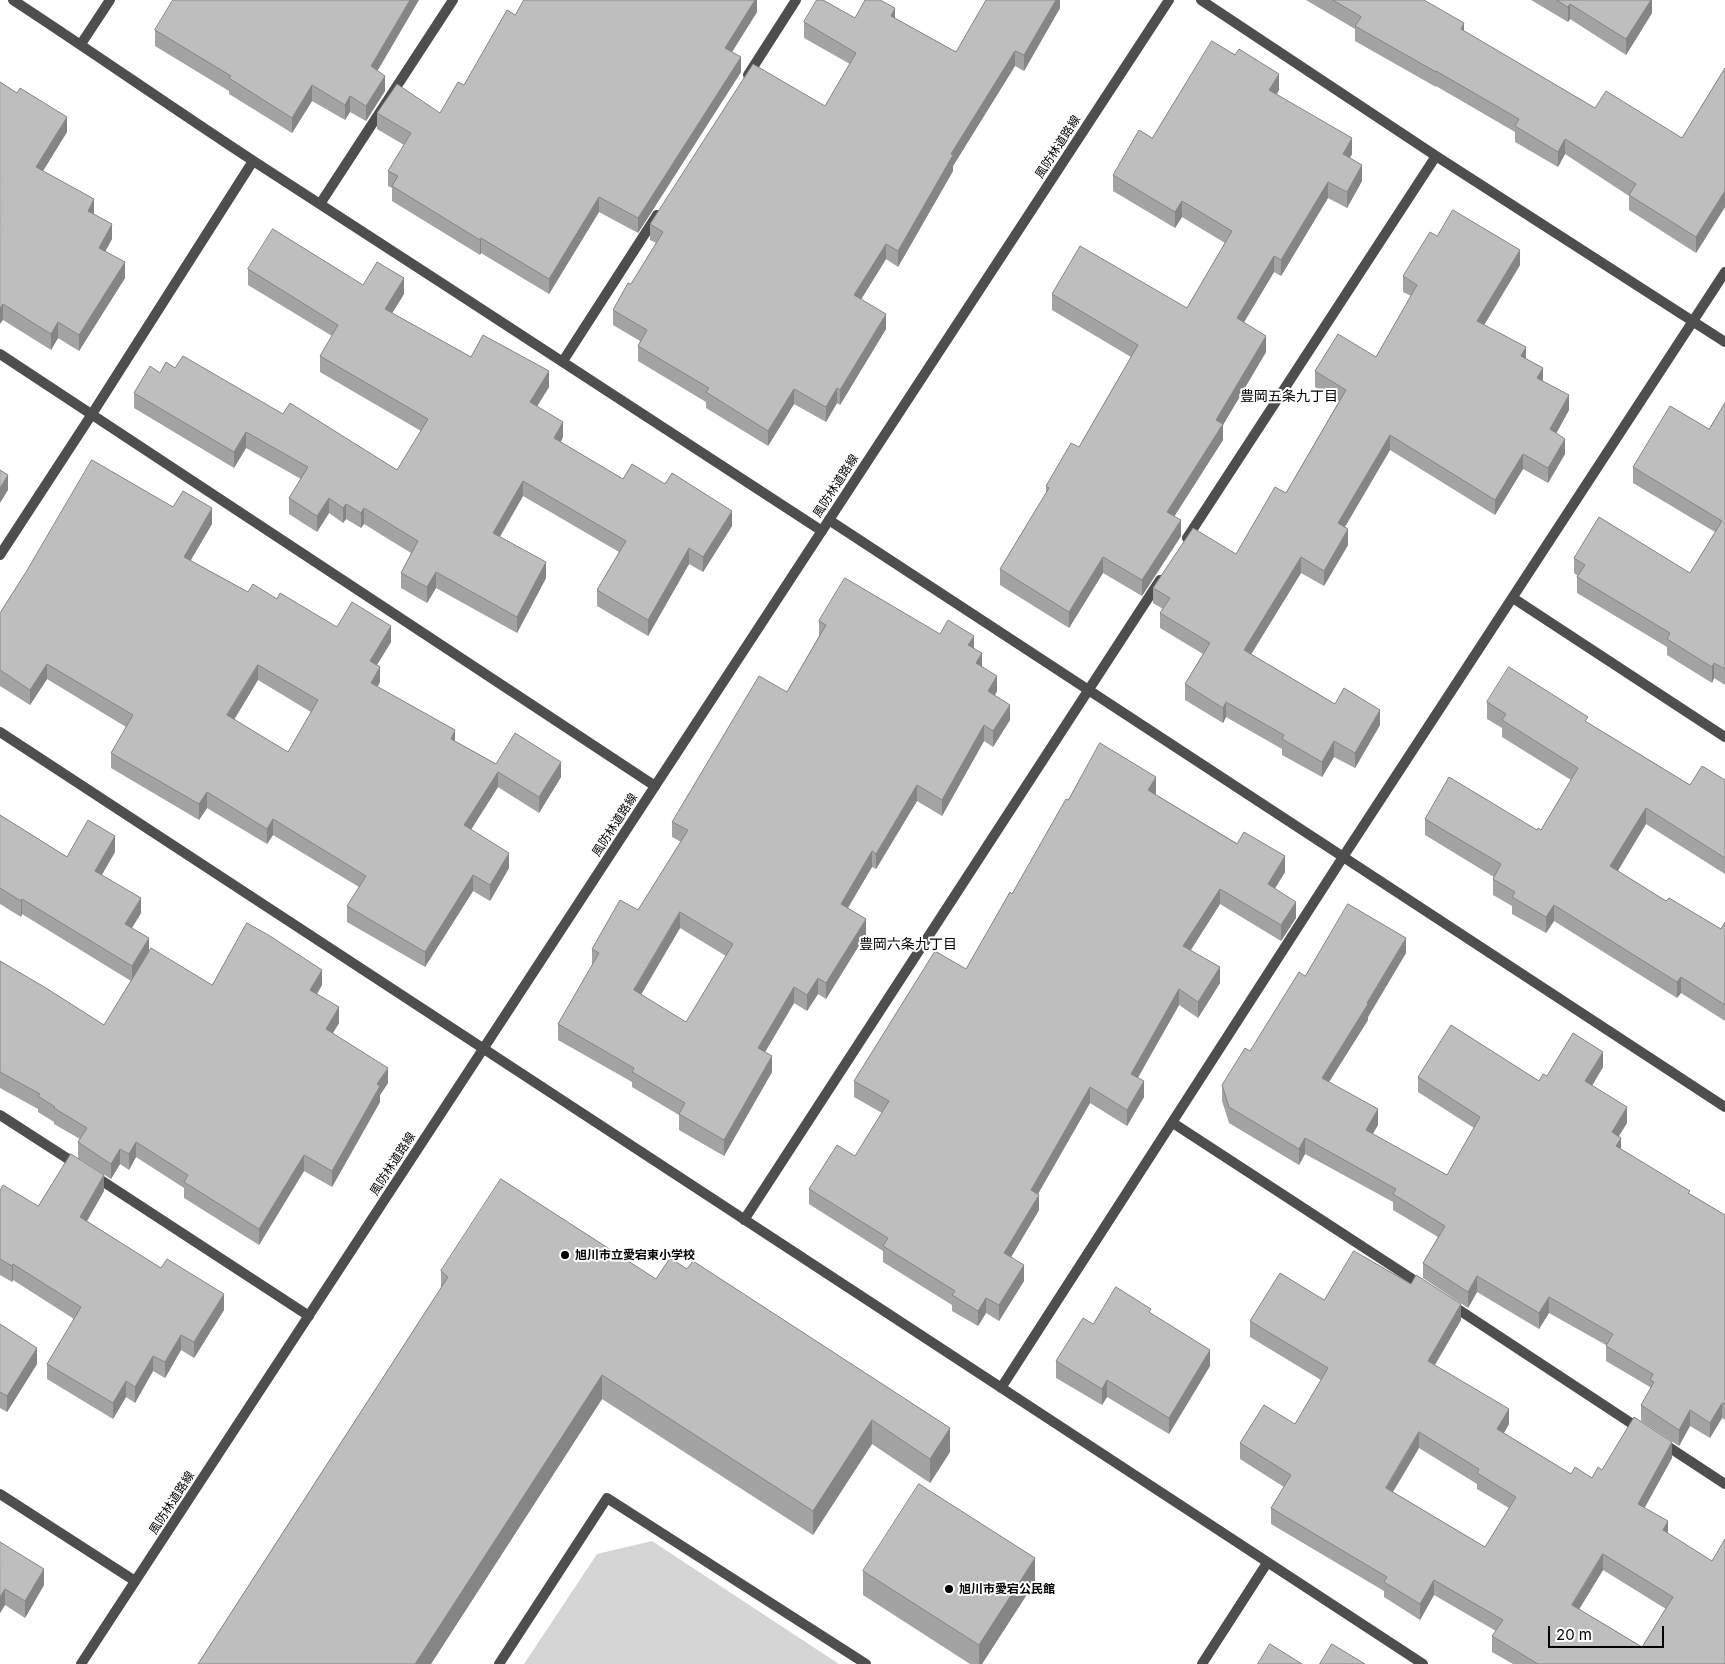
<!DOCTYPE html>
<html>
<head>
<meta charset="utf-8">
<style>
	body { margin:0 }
	#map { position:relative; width:1725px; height:1664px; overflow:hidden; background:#fff; font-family:Inter,sans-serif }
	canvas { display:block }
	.scale { position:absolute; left:1548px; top:1626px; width:116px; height:22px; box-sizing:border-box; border:2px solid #000; border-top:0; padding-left:6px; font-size:15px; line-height:18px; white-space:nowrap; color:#000; -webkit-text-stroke:4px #fff; paint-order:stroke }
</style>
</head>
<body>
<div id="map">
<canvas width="1725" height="1664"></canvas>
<div class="scale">20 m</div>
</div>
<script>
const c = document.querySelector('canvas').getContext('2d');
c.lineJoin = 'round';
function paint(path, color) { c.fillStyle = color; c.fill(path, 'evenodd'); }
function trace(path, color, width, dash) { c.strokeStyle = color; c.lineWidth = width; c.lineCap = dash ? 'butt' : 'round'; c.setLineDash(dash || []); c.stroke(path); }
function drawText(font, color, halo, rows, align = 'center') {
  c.font = font + ' Inter,"Noto Sans JP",sans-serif'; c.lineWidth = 4; c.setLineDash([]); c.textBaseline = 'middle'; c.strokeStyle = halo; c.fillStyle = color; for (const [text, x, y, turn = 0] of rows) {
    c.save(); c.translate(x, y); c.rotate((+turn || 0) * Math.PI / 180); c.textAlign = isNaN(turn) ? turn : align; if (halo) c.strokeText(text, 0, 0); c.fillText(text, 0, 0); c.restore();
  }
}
const green = new Path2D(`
	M652 1541 839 1664H524L597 1554Z`);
const service = new Path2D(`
	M499 1664 607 1498 866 1664`);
const minor = new Path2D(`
	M13 0C94 53 174 109 255 162 444 285 634 407 822 531
	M1201 0 1436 156 1725 342
	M81 44 110 0
	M748 75 796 0
	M320 204 453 0
	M0 354 655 786
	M563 361 657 215
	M829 520 1725 1107
	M1187 538 1436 156
	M0 555 92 414 253 161
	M1513 598 1725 737
	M0 732 1423 1664
	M0 1115 79 1166
	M1173 1123 1423 1286
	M93 1175 309 1316
	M744 1220 1160 580
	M1450 1304 1640 1429
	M1001 1388 1343 857 1725 272
	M1661 1442 1725 1484
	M0 1494 135 1581
	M1202 1664 1267 1563`);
const tertiary = new Path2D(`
	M81 1664 1169 0`);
const wall = new Path2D(`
	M757 0V12L732 52 741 72 638 233 599 212 549 294 481 253 480 255 392 201V188L388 186V171L404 145 377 129V113H440L464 85 515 15Z
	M1060 0V8L1024 71 1015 66 953 166V171L898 267 886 259 861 299 886 329 840 405 837 403 826 422 794 404 768 446 706 408V402L638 361V346L640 341 613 325V310L631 284 656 243 650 240V224L825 106 850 64 804 38V22L855 18H895L956 52Z
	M1306 0H1424L1464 31 1595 108 1682 138 1725 68V207L1696 253 1629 210V196L1565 154 1558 167 1515 142V132L1436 86V87L1355 41V29Z
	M1531 0H1652V13L1626 55 1570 19 1568 22Z
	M155 30 377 71 385 91 366 121 350 112 345 120 312 101 292 133 229 94V91L155 46Z
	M0 82 67 132 43 171 94 214 112 239 105 251 125 278 79 351 58 338 51 350 3 320Z
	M1279 90 1277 94 1352 154 1350 158 1362 181 1347 208 1328 198 1281 276 1274 272 1244 322 1266 352 1223 425V440L1174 516 1181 536 1142 596 1103 573 1069 628 1000 585V569L1046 495V486L1079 447 1131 357 1052 310V294L1187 308 1225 243 1182 217 1175 228 1113 191V175Z
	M1437 236 1520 265 1484 325 1526 359 1543 381 1569 410 1556 433 1565 454 1548 483 1523 469 1495 515 1390 450 1344 527 1348 545 1324 586 1301 573 1251 654 1335 704 1380 725 1355 768 1334 757 1322 777 1282 755V749L1226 717 1223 723 1185 700V684L1203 654 1160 628V613L1163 609 1153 603V588L1236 554 1286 493 1339 401 1315 387V371L1376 357 1411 296 1403 292V276Z
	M248 269 363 285 404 294 392 313 471 357 549 387 537 406 563 437 561 442 623 479 732 526 703 572 689 564 648 636 597 606V590L619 552 523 496 500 537 546 578 517 633 436 588 427 603 401 588V573L411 553 364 524 361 528 346 519 343 523 329 513 317 532 289 514V498L301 479 246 448 234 468 134 408V393L160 373 175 368 283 414 397 470 421 431 320 372V356L332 336 248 285Z
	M1725 403V685L1714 678 1712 683 1667 655V647L1577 593V577L1578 576 1574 573V558L1690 573 1715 532 1633 483V467L1709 429Z
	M173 507 212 524 190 560 248 592 277 599 337 627 391 642 377 665 380 682 377 687 455 741 496 764 561 777 539 813 498 787 471 829 509 868 490 901 473 891 425 967 347 922V906L359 887 273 835 267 844 207 808 199 820 111 768V753L126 727 47 679 30 705 0 686V613ZM258 680 311 712 288 752 234 720Z
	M819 621 940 634 974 648 982 666 997 691 995 695 1010 720 993 747 984 741 942 816 917 801 876 869 872 867 847 908 866 934 826 999 818 994 807 1011 794 1003 765 1052 772 1072 724 1156 679 1130V1115L632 1087V1082L558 1040V1024L592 965V949L638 910 681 842 672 837V822L787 692 819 636ZM680 928 726 956 686 1022 641 995Z
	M1487 702 1588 723 1690 785 1725 780V874L1646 824 1618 871 1666 901 1721 929 1725 922V1021L1681 993 1677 998 1554 921 1546 933 1512 914V906L1493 895V879L1494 877 1425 835V819L1541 830 1571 780 1502 737V728L1487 719Z
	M1156 793 1155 794 1285 872 1275 888 1296 918 1281 941 1220 904 1191 950 1220 983 1198 1018 1179 1005 1138 1078 1144 1097 1127 1126 1090 1103 1038 1194 1039 1210 1011 1257 1024 1281 999 1321 986 1313 978 1326 952 1311V1305L883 1262V1251L809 1204V1189L855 1156 882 1113 854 1097V1081L966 969 1012 894 1068 800Z
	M0 815 67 857 115 852 102 875 141 913 132 928 149 951 212 985H322L317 994 339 1023 333 1033 388 1083 380 1095V1102L332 1187 304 1171 259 1245 184 1198V1188L136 1157 129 1170 120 1164 111 1179 78 1158V1142L80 1139 54 1124V1122L38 1112V1109L0 1088V961L104 1025 131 981 22 914 21 917 0 904Z
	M1406 953 1368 1017V1020L1329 1082 1378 1125 1372 1134 1447 1175 1474 1128 1418 1092V1077L1539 1081 1547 1076 1603 1067 1592 1086 1627 1123 1619 1136 1621 1149 1690 1194 1725 1215V1420L1722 1418 1710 1438 1690 1426 1679 1446 1641 1421V1405L1650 1390V1387L1606 1361V1345L1549 1313 1539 1329 1477 1292 1468 1308 1423 1278V1263L1438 1237 1393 1210V1202L1305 1154 1299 1165 1229 1123 1222 1101V1085L1250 1051 1305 976Z
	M0 1191 38 1206 104 1191 87 1221 224 1310 194 1358 181 1350 165 1378 153 1371 135 1403 126 1397 113 1419 47 1379V1364L74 1319 13 1280 12 1282 0 1275Z
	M441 1271 656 1279 950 1452 930 1483 872 1444 813 1535 602 1399 431 1664H198L441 1288Z
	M1324 1300 1461 1320 1435 1365 1509 1424 1504 1433 1571 1474 1592 1478 1602 1470 1672 1458 1644 1508 1668 1534 1725 1664H1513L1492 1652V1636L1496 1631 1434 1595 1420 1620 1384 1597V1591L1271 1524V1508L1284 1487 1240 1459V1443L1295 1424 1321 1380 1250 1337V1321ZM1419 1448 1477 1484V1489L1509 1508 1485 1547 1393 1492ZM1603 1570 1666 1609 1642 1647 1579 1609Z
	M1151 1314 1210 1366 1169 1434 1107 1397 1102 1405 1056 1378V1361L1093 1324Z
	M0 1324 37 1364 7 1412 0 1408Z
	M0 1542 44 1585 25 1618 5 1605 0 1613Z
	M863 1571 1035 1582 982 1664H970L863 1595Z`);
const shadedWall = new Path2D(`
	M410 0H419L371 82V66Z
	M755 0H757V12L725 63V48Z
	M1056 0H1060V8L1024 71V55Z
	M1651 0H1652V13L1626 55V39Z
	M1570 4V19L1568 22V7Z
	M895 8V24L891 16Z
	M1464 23V38L1461 29Z
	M1015 51V66L953 166V171L898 267V251L951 154Z
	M741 57V72L638 233V218Z
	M1279 74V90L1269 106V90Z
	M385 76V91L366 121V106Z
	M312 85V101L292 133V118Z
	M350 96V112L345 120V105Z
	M67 117V132L36 182V167Z
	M1352 138V154L1343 170V154Z
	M1565 139V154L1558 167V152Z
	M1362 165V181L1347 208V192Z
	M1328 182V198L1281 276V260Z
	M1725 191V207L1696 253V237Z
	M599 197V212L549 294V279Z
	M94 199V215L88 211Z
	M1182 201V217L1175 228V212Z
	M112 224V239L99 263V248Z
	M481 238V253L480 255V240Z
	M886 244V259L854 311V295Z
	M1520 250V265L1477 337V321Z
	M1274 256V272L1237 334V318Z
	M125 262V278L79 351V335Z
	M404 278V294L385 325V309Z
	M3 304V320L0 324V308Z
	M886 314V329L840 405V390Z
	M58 322V338L51 350V334Z
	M1266 336V352L1223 425V440L1167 528V512L1216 420Z
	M1526 347V362L1521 356Z
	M1543 368V383L1537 378Z
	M549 371V387L530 418V402Z
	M837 388V403L826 422V407Z
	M794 389V404L768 446V431Z
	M1569 395V410L1550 445V429Z
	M563 422V437L554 453V438Z
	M246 432V448L234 468V452Z
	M1390 435V450L1338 539V523Z
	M1565 439V454L1548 483V468Z
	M1523 454V469L1495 515V500Z
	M8 475V490L0 503V488Z
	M523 481V496L493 548V533Z
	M329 498V513L317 532V516Z
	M346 504V519L343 523V508Z
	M212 508V524L184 572V557Z
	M364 508V524L361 528V513Z
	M732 511V526L703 572V557Z
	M1181 520V536L1142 596V580Z
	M1348 529V545L1324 586V571Z
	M689 548V564L648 636V620Z
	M1103 557V573L1069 628V612Z
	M1301 557V573L1244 666V650Z
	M546 562V578L517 633V617Z
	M436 572V588L427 603V587Z
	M391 626V642L370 676V661Z
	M974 636V652L968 645Z
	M982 653V669L976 663Z
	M1714 663V678L1712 683V667Z
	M47 664V679L30 705V690Z
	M258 665V680L227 731V715Z
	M380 667V682L371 699V683Z
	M997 676V691L988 707V691Z
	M1226 702V717L1223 723V708Z
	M1010 705V720L993 747V731Z
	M1380 710V725L1355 768V753Z
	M984 725V741L942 816V800Z
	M455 730V746L451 739Z
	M1334 741V757L1322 777V762Z
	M561 762V777L539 813V797Z
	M498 772V787L464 841V825Z
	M1156 777V793L1148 806V790Z
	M917 785V801L876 869V854Z
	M207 792V808L199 820V804Z
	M1646 808V824L1610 883V866Z
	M273 819V835L267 844V829Z
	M115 836V852L95 886V871Z
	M872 851V867L841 920V904Z
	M509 853V868L490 901V885Z
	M1285 856V872L1268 900V884Z
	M473 875V891L425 967V952Z
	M1220 889V904L1183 962V946Z
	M141 898V913L125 939V924Z
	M22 899V914L21 917V901Z
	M1296 902V918L1281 941V925Z
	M1554 905V921L1546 933V917Z
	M680 912V928L634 1006V990Z
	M866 919V934L826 999V983Z
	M149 938V954L132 981V966Z
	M1406 938V953L1368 1017V1020L1322 1093V1078Z
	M1220 967V983L1198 1018V1002Z
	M322 970V985L310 1005V990Z
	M1681 977V993L1677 998V982Z
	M818 978V994L807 1011V995Z
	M794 987V1003L758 1064V1048Z
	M1179 989V1005L1131 1089V1074Z
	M339 1007V1023L326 1044V1029Z
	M1603 1052V1067L1585 1097V1081Z
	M772 1056V1072L724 1156V1140Z
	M388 1068V1083L380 1095V1102L332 1187V1171L377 1084Z
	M1144 1081V1097L1127 1126V1110Z
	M1090 1087V1103L1031 1206V1190Z
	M1627 1107V1123L1612 1147V1132Z
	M1378 1109V1125L1366 1146V1130Z
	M1305 1138V1154L1299 1165V1149Z
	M1621 1138V1153L1616 1146Z
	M136 1142V1157L129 1170V1154Z
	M120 1149V1164L111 1179V1164Z
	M304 1155V1171L259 1245V1229Z
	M104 1175V1191L80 1233V1217Z
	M1039 1195V1210L1004 1269V1253Z
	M13 1264V1280L12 1282V1266Z
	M1024 1265V1281L999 1321V1305Z
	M1477 1276V1292L1468 1308V1292Z
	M224 1294V1310L194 1358V1342Z
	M1549 1297V1313L1539 1329V1313Z
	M986 1298V1313L978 1326V1311Z
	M1461 1304V1320L1428 1376V1361Z
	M181 1335V1350L165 1378V1362Z
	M37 1348V1364L7 1412V1396Z
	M1210 1350V1366L1169 1434V1418Z
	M153 1356V1371L135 1403V1387Z
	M602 1375V1399L431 1664H415Z
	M1107 1380V1397L1102 1405V1389Z
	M126 1381V1397L113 1419V1403Z
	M1722 1403V1418L1710 1438V1423Z
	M1509 1409V1424L1497 1444V1429Z
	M1690 1410V1426L1679 1446V1430Z
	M872 1420V1444L813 1535V1511Z
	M950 1428V1452L930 1483V1459Z
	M1419 1432V1448L1386 1503V1488Z
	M1672 1442V1458L1638 1520V1504Z
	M1668 1521V1537L1663 1530Z
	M1603 1554V1570L1572 1621V1605Z
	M1035 1558V1582L982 1664H979V1645Z
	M44 1569V1585L25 1618V1601Z
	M1434 1580V1595L1420 1620V1604Z
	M5 1589V1605L0 1613V1597Z`);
const building = new Path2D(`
	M173 0H410L371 66 385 76 366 106 350 96 345 105 312 85 292 118 229 78 231 76 155 30Z
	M524 0H755L725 48 741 57 638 218 599 197 549 279 481 238 480 240 392 186 398 176 388 171 411 133 377 113 397 84 440 113 458 82 464 85 507 10 515 15Z
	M817 0H823L855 18 865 0H880L895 8 891 16 956 52 986 0H1056L1024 55 1015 51 951 154 953 155 898 251 886 244 854 295 886 314 840 390 837 388 826 407 794 389 768 431 706 392 709 388 638 346 647 330 613 310 628 283 631 284 663 232 650 224 753 64 825 106 856 53 804 22Z
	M1333 0H1424L1464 23 1461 29 1595 108 1606 91 1682 138 1725 68V191L1696 237 1629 195 1636 184 1565 139 1558 152 1515 126 1519 119 1436 71V72L1355 26 1361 17Z
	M1557 0H1651L1626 39 1570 4 1568 7Z
	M1212 41 1235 55 1239 49 1279 74 1269 90 1352 138 1343 154 1362 165 1347 192 1328 182 1281 260 1274 256 1237 318 1266 336 1216 420 1223 424 1167 512 1181 520 1142 580 1103 557 1069 612 1000 569 1049 488 1046 486 1071 443 1079 447 1138 345 1052 294 1080 246 1187 308 1232 231 1182 201 1175 212 1113 175 1139 130 1152 138Z
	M0 82 17 93 20 88 67 117 36 167 94 199 88 211 112 224 99 248 125 262 79 335 58 322 51 334 3 304 0 308Z
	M1453 210 1520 250 1477 321 1526 347 1521 356 1543 368 1537 378 1569 395 1550 429 1565 439 1548 468 1523 454 1495 500 1390 435 1338 523 1348 529 1324 571 1301 557 1244 650 1335 704 1344 688 1380 710 1355 753 1334 741 1322 762 1282 739 1284 735 1226 702 1223 708 1185 684 1210 643 1160 613 1170 598 1153 588 1193 528 1236 554 1275 487 1286 493 1346 390 1315 371 1338 334 1376 357 1417 285 1403 276 1430 232 1437 236Z
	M273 229 363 285 377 262 404 278 385 309 471 357 483 335 549 371 530 402 563 422 554 438 623 479 632 464 665 484 672 473 732 511 703 557 689 548 648 620 597 590 626 541 523 481 493 533 546 562 517 617 436 572 427 587 401 573 418 541 364 508 361 513 346 504 343 508 329 498 317 516 289 498 308 467 246 432 234 452 134 393 150 366 160 373 166 362 175 368 183 356 283 414 290 403 397 470 428 419 320 356 338 325 248 269Z
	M1725 403V669L1714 663 1712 667 1667 639 1670 633 1577 577 1585 565 1574 558 1599 517 1690 573 1722 521 1633 467 1670 406 1709 429Z
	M92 460 173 507 183 491 212 508 184 557 248 592 253 584 277 599 280 593 337 627 352 602 391 626 370 661 380 667 371 683 455 730 451 739 496 764 515 733 561 762 539 797 498 772 464 825 509 853 490 885 473 875 425 952 347 906 366 876 273 819 267 829 207 792 199 804 111 753 133 715 47 664 30 690 0 670V613L26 572ZM258 665 318 700 288 752 227 715Z
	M0 470 8 475 0 488Z
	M845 578 940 634 948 620 974 636 968 645 982 653 976 663 997 676 988 691 1010 705 993 731 984 725 942 800 917 785 876 854 872 851 841 904 866 919 826 983 818 978 807 995 794 987 758 1048 772 1056 724 1140 679 1114 685 1103 632 1072 634 1068 558 1024 599 953 592 949 620 900 638 910 688 830 672 822 759 676 787 692 826 625 819 621ZM680 912 733 944 686 1022 634 990Z
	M1509 667 1588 717 1585 721 1690 785 1702 766 1725 780V858L1646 808 1610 866 1666 901 1669 898 1721 929 1725 922V1005L1681 977 1677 982 1554 905 1546 917 1512 897 1515 892 1493 879 1501 864 1425 819 1449 777 1537 830 1538 828 1541 830 1578 768 1502 720 1506 714 1487 702Z
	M1100 743 1156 777 1148 790 1237 844 1244 832 1285 856 1268 884 1296 902 1281 925 1220 889 1183 946 1220 967 1198 1002 1179 989 1131 1074 1144 1081 1127 1110 1090 1087 1031 1190 1039 1195 1004 1253 1024 1265 999 1305 986 1298 978 1311 952 1295 955 1291 883 1246 888 1238 809 1189 837 1145 855 1156 889 1101 854 1081 935 951 966 969 1010 892 1012 894 1066 799 1068 800Z
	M0 815 67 857 88 820 115 836 95 871 141 898 125 924 149 938 132 966 22 899 21 901 0 888Z
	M1348 904 1406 938 1367 1003 1368 1004 1322 1078 1378 1109 1366 1130 1447 1175 1480 1117 1418 1077 1451 1025 1539 1081 1543 1074 1547 1076 1573 1033 1603 1052 1585 1081 1627 1107 1612 1132 1621 1138 1616 1146 1690 1191 1688 1193 1725 1215V1404L1722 1403 1710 1423 1690 1410 1679 1430 1641 1405 1654 1382 1650 1380 1653 1374 1606 1346 1613 1334 1549 1297 1539 1313 1477 1276 1468 1292 1423 1263 1445 1226 1393 1194 1396 1189 1305 1138 1299 1149 1229 1107 1222 1085 1245 1048 1250 1051 1299 972 1305 976Z
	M247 923 270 936 322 970 310 990 339 1007 326 1029 388 1068 377 1084 380 1086 332 1171 304 1155 259 1229 184 1182 188 1175 136 1142 129 1154 120 1149 111 1164 78 1142 87 1128 54 1108 55 1107 38 1096 40 1094 0 1072V961L46 988 104 1025 151 948 212 985Z
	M71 1154 104 1175 80 1217 161 1268 167 1259 224 1294 194 1342 181 1335 165 1362 153 1356 135 1387 126 1381 113 1403 47 1364 81 1307 13 1264 12 1266 0 1259V1191L3 1185 38 1206Z
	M501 1179 656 1279 670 1258 687 1269 693 1261 950 1428 930 1459 872 1420 813 1511 602 1375 415 1664H198L448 1277 441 1271Z
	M1354 1251 1411 1284 1416 1275 1461 1304 1428 1361 1509 1409 1497 1429 1571 1474 1575 1467 1592 1478 1598 1467 1602 1470 1634 1417 1672 1442 1638 1504 1668 1521 1663 1530 1712 1561 1725 1539V1664H1538L1492 1636 1503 1620 1434 1580 1420 1604 1384 1582 1387 1577 1271 1508 1291 1475 1240 1443 1264 1405 1295 1424 1328 1368 1250 1321 1280 1273 1324 1300ZM1419 1432 1479 1469 1477 1473 1516 1497 1485 1547 1386 1488ZM1603 1554 1673 1597 1642 1647 1572 1605Z
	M1116 1287 1151 1309 1149 1312 1210 1350 1169 1418 1107 1380 1102 1389 1056 1361 1083 1318 1093 1324Z
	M0 1324 37 1348 7 1396 0 1392Z
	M919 1484 1035 1558 979 1645 863 1571Z
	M0 1542 44 1569 25 1601 5 1589 0 1597Z
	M1270 1644 1302 1664H1258Z
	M1332 1644 1365 1664H1320Z`);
const markers = [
	[565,1255,5,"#000"],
	[949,1589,5,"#000"]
];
const streetNames = [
	["風防林道路線",1058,147,-57],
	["風防林道路線",836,486,-57],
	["風防林道路線",615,825,-57],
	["風防林道路線",393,1164,-57],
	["風防林道路線",172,1503,-57]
];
const poiNames = [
	["旭川市立愛宕東小学校",575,1255],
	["旭川市愛宕公民館",959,1589]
];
const neighbourhoodNames = [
	["豊岡五条九丁目",1289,397],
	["豊岡六条九丁目",908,945]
];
paint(green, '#d5d5d5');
trace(service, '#4e4e4e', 10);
trace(minor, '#4e4e4e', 10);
trace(tertiary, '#4e4e4e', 10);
paint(wall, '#a3a3a3');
paint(shadedWall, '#858585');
paint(building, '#bebebe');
trace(building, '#858585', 1);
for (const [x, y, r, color] of markers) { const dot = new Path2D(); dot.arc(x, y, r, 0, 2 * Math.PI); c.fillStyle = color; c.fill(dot); trace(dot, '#fff', 2); }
drawText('12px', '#000', '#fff', streetNames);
drawText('bold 12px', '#000', '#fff', poiNames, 'left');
drawText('14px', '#000', '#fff', neighbourhoodNames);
</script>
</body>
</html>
